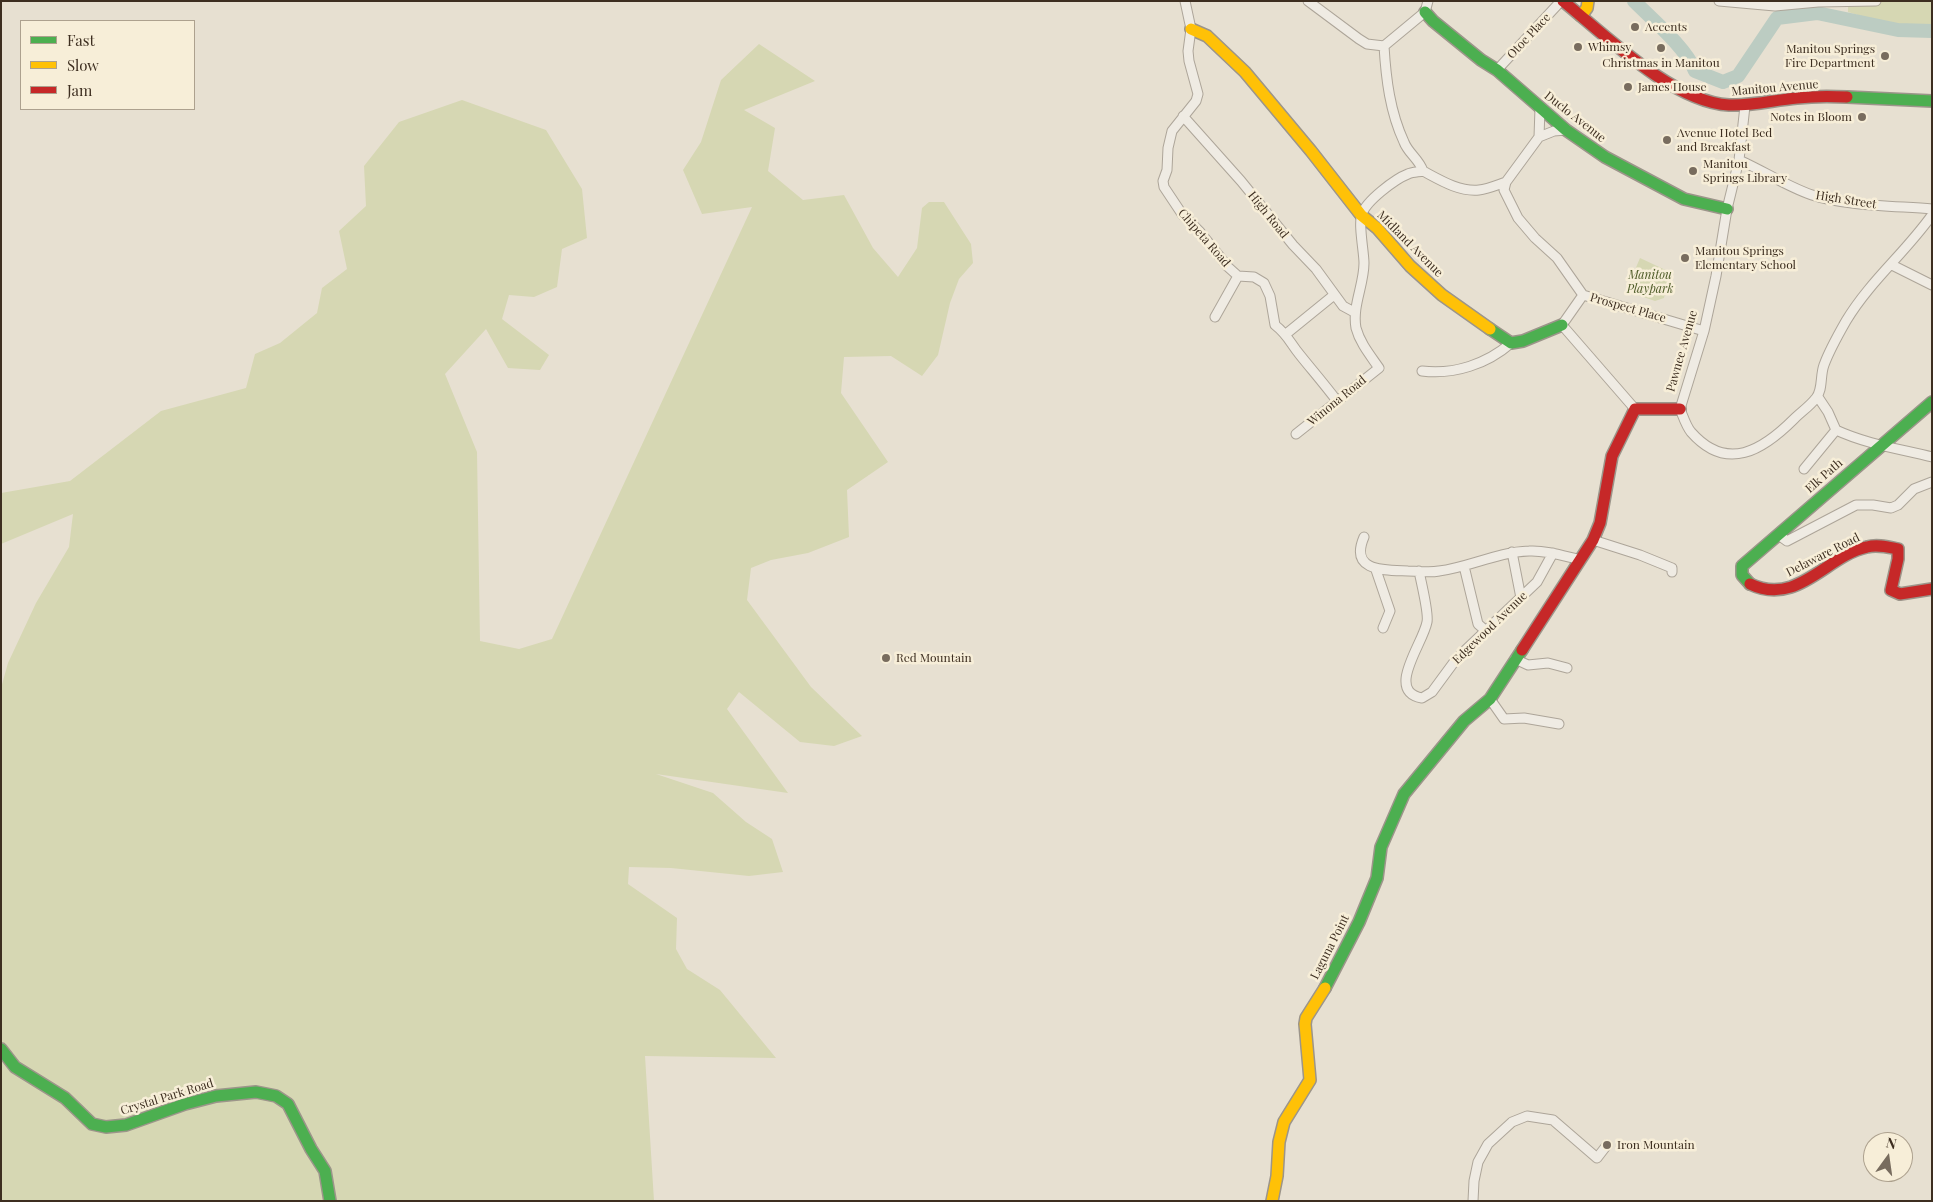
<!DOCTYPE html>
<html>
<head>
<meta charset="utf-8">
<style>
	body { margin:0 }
	#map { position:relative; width:1933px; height:1202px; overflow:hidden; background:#e7e0d1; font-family:"Playfair Display",serif }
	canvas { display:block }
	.frame { position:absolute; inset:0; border:2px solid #3d2e20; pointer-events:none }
	.legend { position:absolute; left:20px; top:20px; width:175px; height:90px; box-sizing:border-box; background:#f7eed8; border:1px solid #ada18e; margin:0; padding:6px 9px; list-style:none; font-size:15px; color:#3d2e20 }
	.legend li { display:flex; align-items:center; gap:10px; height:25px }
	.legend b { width:25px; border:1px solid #ada18e }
	.north { position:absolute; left:1863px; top:1132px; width:50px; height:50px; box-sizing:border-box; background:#f7eed8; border:1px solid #ada18e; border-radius:50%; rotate:14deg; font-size:14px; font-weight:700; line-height:20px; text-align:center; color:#3d2e20 }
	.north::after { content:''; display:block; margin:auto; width:18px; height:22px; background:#786c5e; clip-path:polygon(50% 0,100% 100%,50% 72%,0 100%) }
</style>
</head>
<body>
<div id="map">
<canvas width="1933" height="1202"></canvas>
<div class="frame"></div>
<ul class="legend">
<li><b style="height:6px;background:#4caf50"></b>Fast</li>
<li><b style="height:6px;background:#ffc107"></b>Slow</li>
<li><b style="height:6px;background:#c62828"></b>Jam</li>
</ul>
<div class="north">N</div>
</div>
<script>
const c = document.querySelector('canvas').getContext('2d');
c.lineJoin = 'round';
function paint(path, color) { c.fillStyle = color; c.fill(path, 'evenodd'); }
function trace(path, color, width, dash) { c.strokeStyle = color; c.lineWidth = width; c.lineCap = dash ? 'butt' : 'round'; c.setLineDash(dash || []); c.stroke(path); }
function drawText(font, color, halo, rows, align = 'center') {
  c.font = font + ' "Playfair Display",serif'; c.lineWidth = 5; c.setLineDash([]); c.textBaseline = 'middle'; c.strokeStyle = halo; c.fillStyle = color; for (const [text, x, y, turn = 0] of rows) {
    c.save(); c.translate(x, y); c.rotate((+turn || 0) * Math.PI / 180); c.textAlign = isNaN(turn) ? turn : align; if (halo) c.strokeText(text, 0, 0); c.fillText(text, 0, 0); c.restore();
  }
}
const green = new Path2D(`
	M1889 1H1932V30L1904 29 1848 12V4Z
	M759 44 815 81 744 110 775 128 768 171 803 200 844 195 873 248 898 277 917 248 922 208 929 202H944L971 244 973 263 959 279 950 303 938 355 922 376 891 356 844 357 841 393 888 462 847 490 849 537 808 553 771 560 751 568 747 600 811 687 862 736 834 746 800 742 739 692 727 709 788 793 656 774 713 793 746 822 772 839 783 872 749 876 671 868 629 867 628 884 677 918 676 949 687 969 720 990 776 1058 645 1056 654 1201H1V688L8 663 36 603 69 547 73 514 1 544V493L70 481 161 411 246 388 255 354 280 343 317 313 322 288 347 269 339 231 366 206 364 166 399 122 462 100 546 130 582 189 587 238 562 249 557 287 534 297 509 295 502 319 549 355 540 370 508 368 486 329 445 374 477 452 480 641 519 649 552 639 752 207 702 214 683 170 701 142 721 80Z
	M1640 258 1672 273 1668 279 1664 298 1655 301 1626 291Z`);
const river = new Path2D(`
	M1634 1C1652 19 1687 49 1695 71L1723 82 1738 76 1777 18 1817 13 1898 30 1932 31`);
const street = new Path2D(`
	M1185 1 1191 29 1188 51 1189 61 1198 94 1196 101 1172 131 1168 148 1167 170 1163 181 1164 187 1182 214 1200 232 1228 267 1238 276 1254 277 1264 283 1270 296 1275 325C1288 335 1290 343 1300 355 1312 370 1325 385 1337 401
	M1308 1 1359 39 1367 44 1384 46
	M1719 1 1775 6 1818 2 1876 1
	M1384 46C1386 79 1390 112 1404 142 1408 153 1419 159 1423 171 1440 180 1459 192 1479 190 1488 189 1497 185 1506 182L1504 190 1518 218 1535 238 1557 258 1583 295 1704 331
	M1384 46 1425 12 1428 1
	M1497 70 1561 1
	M1745 106 1739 160 1727 209 1716 276 1704 331 1680 409C1683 416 1686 426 1691 432 1727 473 1763 450 1794 419 1801 412 1810 406 1816 398 1823 390 1820 375 1824 365 1829 351 1838 335 1846 321 1870 281 1905 253 1932 215
	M1183 116 1241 181 1293 245 1316 269 1343 306 1354 312
	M1539 137 1554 131 1566 130
	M1739 160C1764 171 1786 186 1812 195 1845 206 1897 206 1932 209
	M1506 182 1539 137 1540 108
	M1892 265 1932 285
	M1583 295 1562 325 1635 409
	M1215 317 1238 276
	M1286 334 1334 295
	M1422 371C1454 375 1487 364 1511 343
	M1818 397 1828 412 1836 430C1866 444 1900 449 1932 457
	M1296 434 1379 368C1370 355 1360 343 1356 328 1352 306 1364 285 1364 263 1364 252 1358 223 1362 214 1366 201 1395 179 1408 174 1412 172 1418 172 1423 171
	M1804 469 1836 430
	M1780 536 1787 541 1856 505H1873L1891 508 1898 505 1914 489 1932 482
	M1364 537C1349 572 1385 570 1408 571 1418 571 1429 573 1439 571 1470 567 1497 552 1529 551 1546 550 1564 556 1581 560
	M1593 540 1640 555 1672 568V572
	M1512 552 1521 598
	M1464 566 1478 624 1486 631
	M1376 570 1390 611 1383 628
	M1419 571C1421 582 1429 613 1427 622 1423 644 1385 691 1422 698L1432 692 1457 658 1537 582 1553 553
	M1515 659 1528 665 1548 663 1567 668
	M1490 699 1504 719 1524 718 1559 724
	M1473 1201 1474 1181 1478 1162 1488 1144 1512 1122 1527 1116 1553 1120 1597 1158 1607 1145`);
const fast = new Path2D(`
	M1425 12 1433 21 1481 60 1497 70 1566 130 1605 157 1684 199 1727 209
	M1847 97 1932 101
	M1490 329 1511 343 1523 341 1562 325
	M1750 584 1742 575V566L1932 402
	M1325 988 1359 922 1377 878 1381 847 1404 794 1464 721 1490 699 1522 650
	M1 1049 15 1067 65 1098 92 1124 106 1127 126 1125 185 1104 216 1096 256 1092 276 1096 288 1104 311 1149 325 1171 330 1201`);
const slow = new Path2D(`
	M1581 16 1587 8 1588 1
	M1191 29 1207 36 1245 72 1311 151 1361 215 1377 228 1410 266 1442 295 1490 329
	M1272 1201 1277 1176 1279 1142 1284 1122 1310 1080 1305 1024 1306 1018 1325 988`);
const jam = new Path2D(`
	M1563 1C1606 36 1673 102 1729 105 1752 106 1774 100 1797 98 1814 96 1830 96 1847 97
	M1750 584C1798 607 1827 555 1867 547 1877 544 1888 547 1898 549V559L1891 590 1900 594 1932 589
	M1522 650 1593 540 1600 523 1612 456 1635 409H1680`);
const markers = [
	[1635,27,5,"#786c5e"],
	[1578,47,5,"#786c5e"],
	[1661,48,5,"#786c5e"],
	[1885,56,5,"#786c5e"],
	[1628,87,5,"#786c5e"],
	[1862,117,5,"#786c5e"],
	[1667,140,5,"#786c5e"],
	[1693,171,5,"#786c5e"],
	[1685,258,5,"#786c5e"],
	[886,658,5,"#786c5e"],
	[1607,1145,5,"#786c5e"]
];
const poiNames = [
	["Accents",1645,27],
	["Whimsy",1588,47],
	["Manitou Springs",1875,49,"right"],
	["Fire Department",1875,63,"right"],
	["Christmas in Manitou",1661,63,"center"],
	["James House",1638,87],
	["Notes in Bloom",1852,117,"right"],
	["Avenue Hotel Bed",1677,133],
	["and Breakfast",1677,147],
	["Manitou",1703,164],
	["Springs Library",1703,178],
	["Manitou Springs",1695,251],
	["Elementary School",1695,265],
	["Red Mountain",896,658],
	["Iron Mountain",1617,1145]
];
const streetNames = [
	["Otoe Place",1529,36,-47],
	["Manitou Avenue",1775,88,-5],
	["Duclo Avenue",1575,117,38],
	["High Street",1846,200,9],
	["High Road",1268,215,51],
	["Chipeta Road",1204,238,49],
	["Midland Avenue",1410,244,45],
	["Prospect Place",1628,308,16],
	["Pawnee Avenue",1682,351,-74],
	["Winona Road",1337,401,-39],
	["Elk Path",1824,476,-41],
	["Delaware Road",1823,555,-27],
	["Edgewood Avenue",1490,628,-44],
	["Laguna Point",1330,947,-63],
	["Crystal Park Road",167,1097,-17]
];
const parkNames = [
	["Manitou",1650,275],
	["Playpark",1650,289]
];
paint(green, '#d6d7b3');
trace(river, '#bcccc2', 14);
trace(street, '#ada599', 11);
trace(fast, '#9c958a', 14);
trace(slow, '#9c958a', 14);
trace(jam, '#9c958a', 14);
trace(street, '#efebe3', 9);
trace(fast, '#4caf50', 11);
trace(slow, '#ffc107', 11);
trace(jam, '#c62828', 11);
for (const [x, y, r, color] of markers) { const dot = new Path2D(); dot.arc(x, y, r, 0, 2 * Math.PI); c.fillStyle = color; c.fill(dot); trace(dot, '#f7eed8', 2); }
drawText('12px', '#3d2e20', '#f7eed8', poiNames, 'left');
drawText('12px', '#3d2e20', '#f7eed8', streetNames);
drawText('italic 12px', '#4d5a26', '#f7eed8', parkNames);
</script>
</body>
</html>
